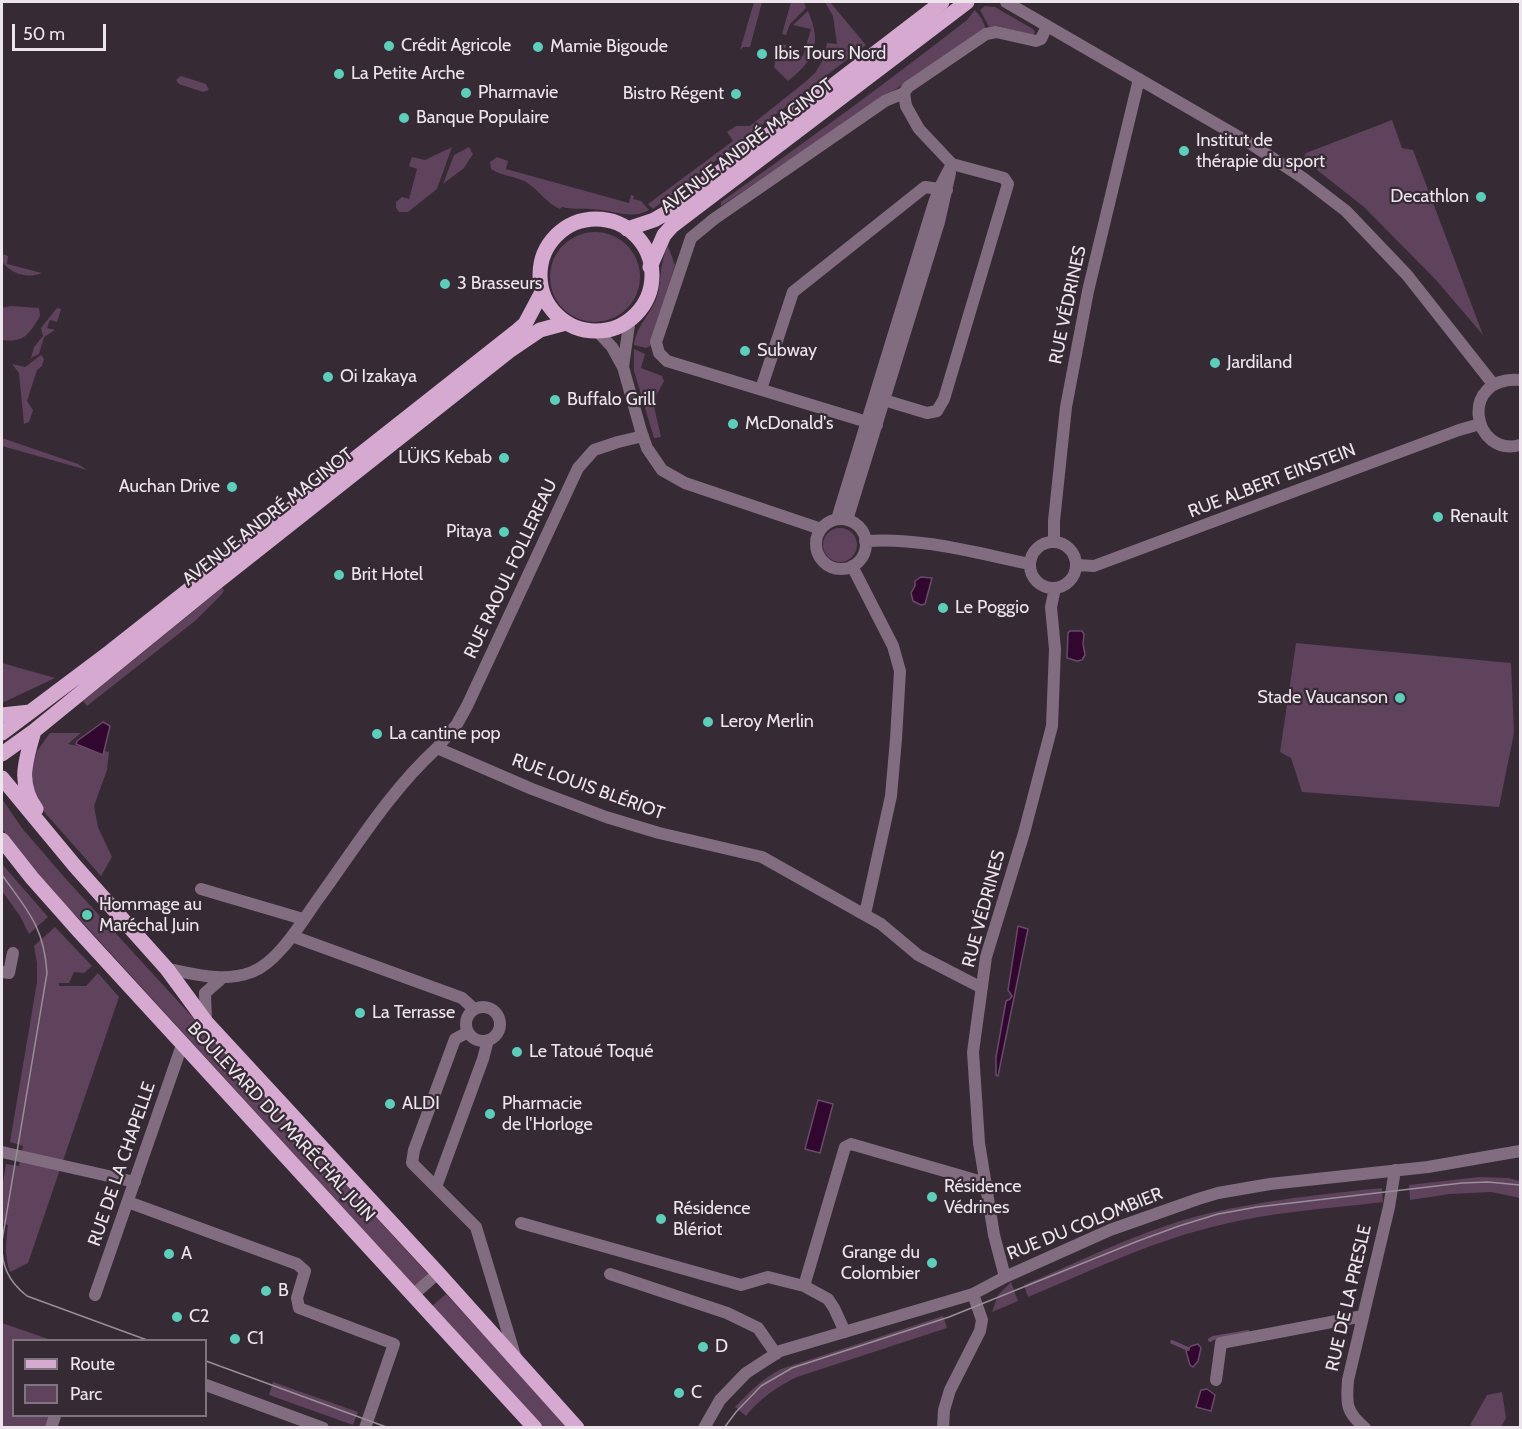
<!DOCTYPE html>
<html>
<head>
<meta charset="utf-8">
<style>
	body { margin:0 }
	#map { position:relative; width:1522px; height:1429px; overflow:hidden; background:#362a34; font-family:Cabin,sans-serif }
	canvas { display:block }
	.frame { position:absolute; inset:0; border:3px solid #ede5ec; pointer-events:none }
	.legend { position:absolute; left:12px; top:1339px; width:195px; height:78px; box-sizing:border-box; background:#362a34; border:2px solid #7f757e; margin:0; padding:8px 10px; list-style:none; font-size:18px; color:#ede5ec }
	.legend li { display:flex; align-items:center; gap:12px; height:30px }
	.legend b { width:30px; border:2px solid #7f757e }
	.scale { position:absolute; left:12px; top:24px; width:94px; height:27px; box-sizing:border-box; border:3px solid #ede5ec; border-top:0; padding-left:8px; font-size:18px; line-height:21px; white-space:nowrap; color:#ede5ec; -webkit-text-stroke:4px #362a34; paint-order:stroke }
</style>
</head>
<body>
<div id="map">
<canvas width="1522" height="1429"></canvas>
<div class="frame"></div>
<ul class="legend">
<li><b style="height:8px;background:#d6a9d1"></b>Route</li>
<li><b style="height:16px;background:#5f425c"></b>Parc</li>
</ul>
<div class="scale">50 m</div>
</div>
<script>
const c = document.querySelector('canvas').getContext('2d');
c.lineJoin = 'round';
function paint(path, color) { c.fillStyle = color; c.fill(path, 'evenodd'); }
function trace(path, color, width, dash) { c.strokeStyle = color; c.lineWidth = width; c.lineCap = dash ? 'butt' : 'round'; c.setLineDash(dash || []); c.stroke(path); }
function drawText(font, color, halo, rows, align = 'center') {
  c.font = font + ' Cabin,sans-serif'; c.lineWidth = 4.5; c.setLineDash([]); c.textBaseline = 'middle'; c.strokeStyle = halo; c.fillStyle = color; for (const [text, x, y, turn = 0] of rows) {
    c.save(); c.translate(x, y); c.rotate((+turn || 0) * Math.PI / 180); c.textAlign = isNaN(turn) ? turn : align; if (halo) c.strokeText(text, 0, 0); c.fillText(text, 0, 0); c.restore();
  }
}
const green = new Path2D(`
	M754 2H762L750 47H743L740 50Z
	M791 2H804L806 8 790 24 786 35 782 34Z
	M825 2H830L866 45 653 209 648 204 733 141 727 132 736 126H750L805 82 815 73 824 58 827 43 837 44 833 16Z
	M985 6 995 7 1033 29 1035 32 1033 35 996 26 989 27 980 10Z
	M975 10 982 19 986 29 721 206V202C804 143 886 83 967 20Z
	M808 11C822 43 815 60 788 81L774 67 779 43 786 45 785 52 803 56 811 29 793 25Z
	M181 76 206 84 209 90 203 92 179 84 176 80Z
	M1392 120 1402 148 1413 150 1483 335 1436 280 1364 207 1303 159 1306 153Z
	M452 147 437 189 408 212H399L396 208V202L402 197 409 199 417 169 409 166 412 157 425 160Z
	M469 147 473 154 464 168 443 184 454 155Z
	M497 157 508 161 506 169 629 203 631 195 634 196 633 199 641 201 649 210C634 219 617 212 601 210 587 208 575 210 562 207L560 209C546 203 539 190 526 182 515 176 501 176 491 169L490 162Z
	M550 277a45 45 0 1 1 90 0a45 45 0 1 1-90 0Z
	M668 246 675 265 650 346 646 348 634 345C636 326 651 314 657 297 662 281 659 262 668 246Z
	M2 254 8 256 7 264 42 273C25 279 13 274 2 262Z
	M11 306 39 308 40 316C29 335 23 343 2 340V308Z
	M57 308 61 309 57 322 50 320 47 328 55 330 44 337 39 354 31 358 34 347 43 336 41 328Z
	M634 349 645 354 641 368 662 376 664 381 653 402 661 437 654 438 634 371Z
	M41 355 44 359 42 366 37 370 27 401 33 410 29 422 24 424 19 373 12 364 25 367Z
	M2 438 78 464 87 470 2 446Z
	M823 545a17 17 0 1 1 34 0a17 17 0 1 1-34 0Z
	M222 588 224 590 222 594 195 621 87 706 83 701Z
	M1296 643 1511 663 1514 733 1499 807 1302 792 1291 758 1280 752Z
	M2 663 55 678 2 703Z
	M50 733H81L68 744 109 752 107 770 94 806 98 827 112 857 101 876 38 805 32 786 33 765 37 751Z
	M2 799 22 828 65 878 428 1274 415 1287 83 923 37 875 2 829Z
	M2 864 48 917 29 934 20 916 2 891Z
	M55 927 92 966 84 973 74 972 69 983H59V986H86L98 973 119 997 28 1263 10 1272C4 1256 6 1241 8 1225L2 1223V1188L6 1164 19 1166 23 1146 10 1142 37 982V963L34 946Z
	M1479 1177 1508 1178 1520 1181V1198L1491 1192 1450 1194 1410 1200 1409 1185Z
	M1382 1188 1383 1202C1326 1209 1268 1212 1212 1227 1148 1243 1088 1272 1028 1297L1024 1285C1083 1260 1144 1229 1206 1214 1264 1200 1323 1194 1382 1188Z
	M1011 1282 1018 1301 992 1312 998 1295Z
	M446 1294 568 1427H544L432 1306Z
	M943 1316 947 1328 797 1377C777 1387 760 1398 746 1416L735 1407C749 1392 762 1379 781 1369Z
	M2 1323 51 1340H14V1416H50L46 1427H2Z
	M273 1382 358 1412 353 1425 269 1395Z
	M1502 1392 1506 1418 1501 1427H1474L1470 1425 1487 1395Z`);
const water = new Path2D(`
	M921 577 932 578 925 604 921 605 913 601 911 593 915 586V581Z
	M1070 631H1082L1084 634 1083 644 1085 655 1082 660 1077 661 1067 658 1068 633Z
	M103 722 110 726 103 755 76 744 77 741Z
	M1018 926 1028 929 998 1076 996 1075V1057L1006 1001 1010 999 1012 996 1008 990Z
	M818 1100 833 1104 820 1153 805 1149Z
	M1198 1344 1201 1348 1198 1361 1193 1367 1190 1365 1186 1351 1191 1346Z
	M1207 1389 1215 1395 1211 1411 1196 1407 1201 1390Z`);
const stream = new Path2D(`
	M1210 1340 1213 1338 1248 1332
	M1172 1342 1188 1349`);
const minor = new Path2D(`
	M597 331 612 347 623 367 641 431 647 448 662 470 685 483 821 529
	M623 367 630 318
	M761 389 793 292 925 187 947 190
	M884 400 927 413 937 411 944 399 1008 184 1004 178 952 164 919 129 906 106 904 93
	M877 425 667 361 659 353 656 342 691 238 714 219 885 101 904 93 908 87 986 34 996 32 1036 41 1041 39 1047 26
	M837 519 934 203 939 189 952 164
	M816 544a25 25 0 1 1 50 0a25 25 0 1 1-50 0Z
	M847 520 939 222 950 173
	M865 541C921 537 976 553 1030 564
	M1030 565a23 23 0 1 1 46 0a23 23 0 1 1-46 0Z
	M1054 542V521L1066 407 1088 291 1139 79
	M1077 565 1094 566 1459 430 1480 424
	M852 566 893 646 900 671 896 739 891 796 865 914
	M437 748 457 724 467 706 578 468 594 450 618 442 643 436
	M201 889 303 919
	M292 936 462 998 474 1009
	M167 969C195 974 223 983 252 972 280 961 303 919 321 895 357 845 391 790 437 748L532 789 606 817 659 833 762 857 881 924 918 955 982 988
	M2 972 9 973 13 953
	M466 1024a17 17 0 1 1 34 0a17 17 0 1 1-34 0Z
	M206 1022 205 993 221 979
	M468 1032 455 1039 414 1150 412 1163 476 1227 516 1359
	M2 1152 135 1182
	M436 1187 483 1059 488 1040
	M128 1202 297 1264 305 1271 297 1298 299 1308 394 1344 365 1428
	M521 1223 741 1285 768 1277 804 1286 828 1299 834 1308 845 1332
	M610 1274 727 1313 758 1328 776 1354
	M1005 1277 994 1235 979 1143 973 1052 986 957 1024 833 1052 726 1055 649 1051 607 1055 588
	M804 1286 845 1147 851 1144 986 1183
	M95 1295 182 1045
	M413 1295 438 1273
	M1216 1380 1221 1343 1363 1316
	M206 1385 323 1428
	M51 1428 55 1416
	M704 1428 720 1400 746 1373 780 1351 973 1294 1005 1277 1110 1230 1198 1199 1218 1193 1270 1184 1428 1167 1520 1151
	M943 1428 944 1410 950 1390 980 1331 982 1320 973 1294
	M1365 1428C1346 1412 1346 1404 1348 1380L1389 1207 1395 1170`);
const tertiary = new Path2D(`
	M1006 2 1251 144 1303 178 1346 211 1407 275 1493 384
	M1520 380C1457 376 1473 458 1520 445`);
const primary = new Path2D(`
	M540 275a56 56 0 1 1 112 0a56 56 0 1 1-112 0Z
	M627 229 654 220 668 212 942 2
	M650 267 664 235 672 226 967 2
	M2 715 30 712
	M34 731C26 760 17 783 36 809
	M2 733 110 652 517 331 525 324 542 292
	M2 754 34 731 217 582 509 351 540 330 566 323
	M2 778 75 866 167 969 206 1022 438 1273 577 1428
	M2 840 32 878 79 931 535 1428`);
const tram = new Path2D(`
	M2 875C28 911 44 927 47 973L2 1241C1 1265 8 1281 27 1296L147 1340
	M206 1361 389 1428
	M724 1428 736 1412 761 1386 792 1368 949 1317 1138 1241 1179 1226 1218 1214 1257 1207 1462 1183 1488 1182 1520 1185`);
const markers = [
	[389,46,6,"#5cceba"],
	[538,47,6,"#5cceba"],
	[762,54,6,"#5cceba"],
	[339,74,6,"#5cceba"],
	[466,93,6,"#5cceba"],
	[736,94,6,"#5cceba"],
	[404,118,6,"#5cceba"],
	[1184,151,6,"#5cceba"],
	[1481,197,6,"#5cceba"],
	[445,284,6,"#5cceba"],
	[745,351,6,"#5cceba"],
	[1215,363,6,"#5cceba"],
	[328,377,6,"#5cceba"],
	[555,400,6,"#5cceba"],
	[733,424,6,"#5cceba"],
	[504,458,6,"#5cceba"],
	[232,487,6,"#5cceba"],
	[1438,517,6,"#5cceba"],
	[504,532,6,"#5cceba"],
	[339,575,6,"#5cceba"],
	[943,608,6,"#5cceba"],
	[1400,698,6,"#5cceba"],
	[708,722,6,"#5cceba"],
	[377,734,6,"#5cceba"],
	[87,915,6,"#5cceba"],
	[360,1013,6,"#5cceba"],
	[517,1052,6,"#5cceba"],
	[390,1104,6,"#5cceba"],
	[490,1114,6,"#5cceba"],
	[932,1197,6,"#5cceba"],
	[661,1219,6,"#5cceba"],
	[169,1254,6,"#5cceba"],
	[932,1263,6,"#5cceba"],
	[266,1291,6,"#5cceba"],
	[177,1317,6,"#5cceba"],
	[235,1339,6,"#5cceba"],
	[703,1347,6,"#5cceba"],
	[679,1393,6,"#5cceba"]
];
const poiNames = [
	["Crédit Agricole",401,46],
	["Mamie Bigoude",550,47],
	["Ibis Tours Nord",774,54],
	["La Petite Arche",351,74],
	["Pharmavie",478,93],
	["Bistro Régent",724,94,"right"],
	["Banque Populaire",416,118],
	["Institut de",1196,141],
	["thérapie du sport",1196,162],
	["Decathlon",1469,197,"right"],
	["3 Brasseurs",457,284],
	["Subway",757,351],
	["Jardiland",1227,363],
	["Oi Izakaya",340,377],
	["Buffalo Grill",567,400],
	["McDonald's",745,424],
	["LÜKS Kebab",492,458,"right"],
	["Auchan Drive",220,487,"right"],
	["Renault",1450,517],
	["Pitaya",492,532,"right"],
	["Brit Hotel",351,575],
	["Le Poggio",955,608],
	["Stade Vaucanson",1388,698,"right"],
	["Leroy Merlin",720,722],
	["La cantine pop",389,734],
	["Hommage au",99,905],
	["Maréchal Juin",99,926],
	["La Terrasse",372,1013],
	["Le Tatoué Toqué",529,1052],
	["ALDI",402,1104],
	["Pharmacie",502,1104],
	["de l'Horloge",502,1125],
	["Résidence",944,1187],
	["Védrines",944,1208],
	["Résidence",673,1209],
	["Blériot",673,1230],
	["Grange du",920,1253,"right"],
	["Colombier",920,1274,"right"],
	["A",181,1254],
	["B",278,1291],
	["C2",189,1317],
	["C1",247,1339],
	["D",715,1347],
	["C",691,1393]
];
const streetNames = [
	["AVENUE ANDRÉ MAGINOT",747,146,-37],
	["RUE VÉDRINES",1068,305,-78],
	["RUE ALBERT EINSTEIN",1272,481,-21],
	["AVENUE ANDRÉ MAGINOT",268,517,-38],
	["RUE RAOUL FOLLEREAU",511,569,-65],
	["RUE LOUIS BLÉRIOT",588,787,20],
	["RUE VÉDRINES",984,909,-75],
	["BOULEVARD DU MARÉCHAL JUIN",281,1122,47],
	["RUE DE LA CHAPELLE",122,1164,-71],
	["RUE DU COLOMBIER",1085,1224,-22],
	["RUE DE LA PRESLE",1349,1298,-77]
];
paint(green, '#5f425c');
paint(water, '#31072f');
trace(water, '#694a68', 1.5);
trace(stream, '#694a68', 4);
trace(minor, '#826c7f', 12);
trace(tertiary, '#826c7f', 12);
trace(primary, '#d6a9d1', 15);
trace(tram, '#998f98', 1.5);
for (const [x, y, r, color] of markers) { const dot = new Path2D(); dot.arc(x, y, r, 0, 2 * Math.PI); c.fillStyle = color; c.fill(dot); trace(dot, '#362a34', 2); }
drawText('18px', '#ede5ec', '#362a34', poiNames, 'left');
drawText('18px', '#ede5ec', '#362a34', streetNames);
</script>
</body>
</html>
